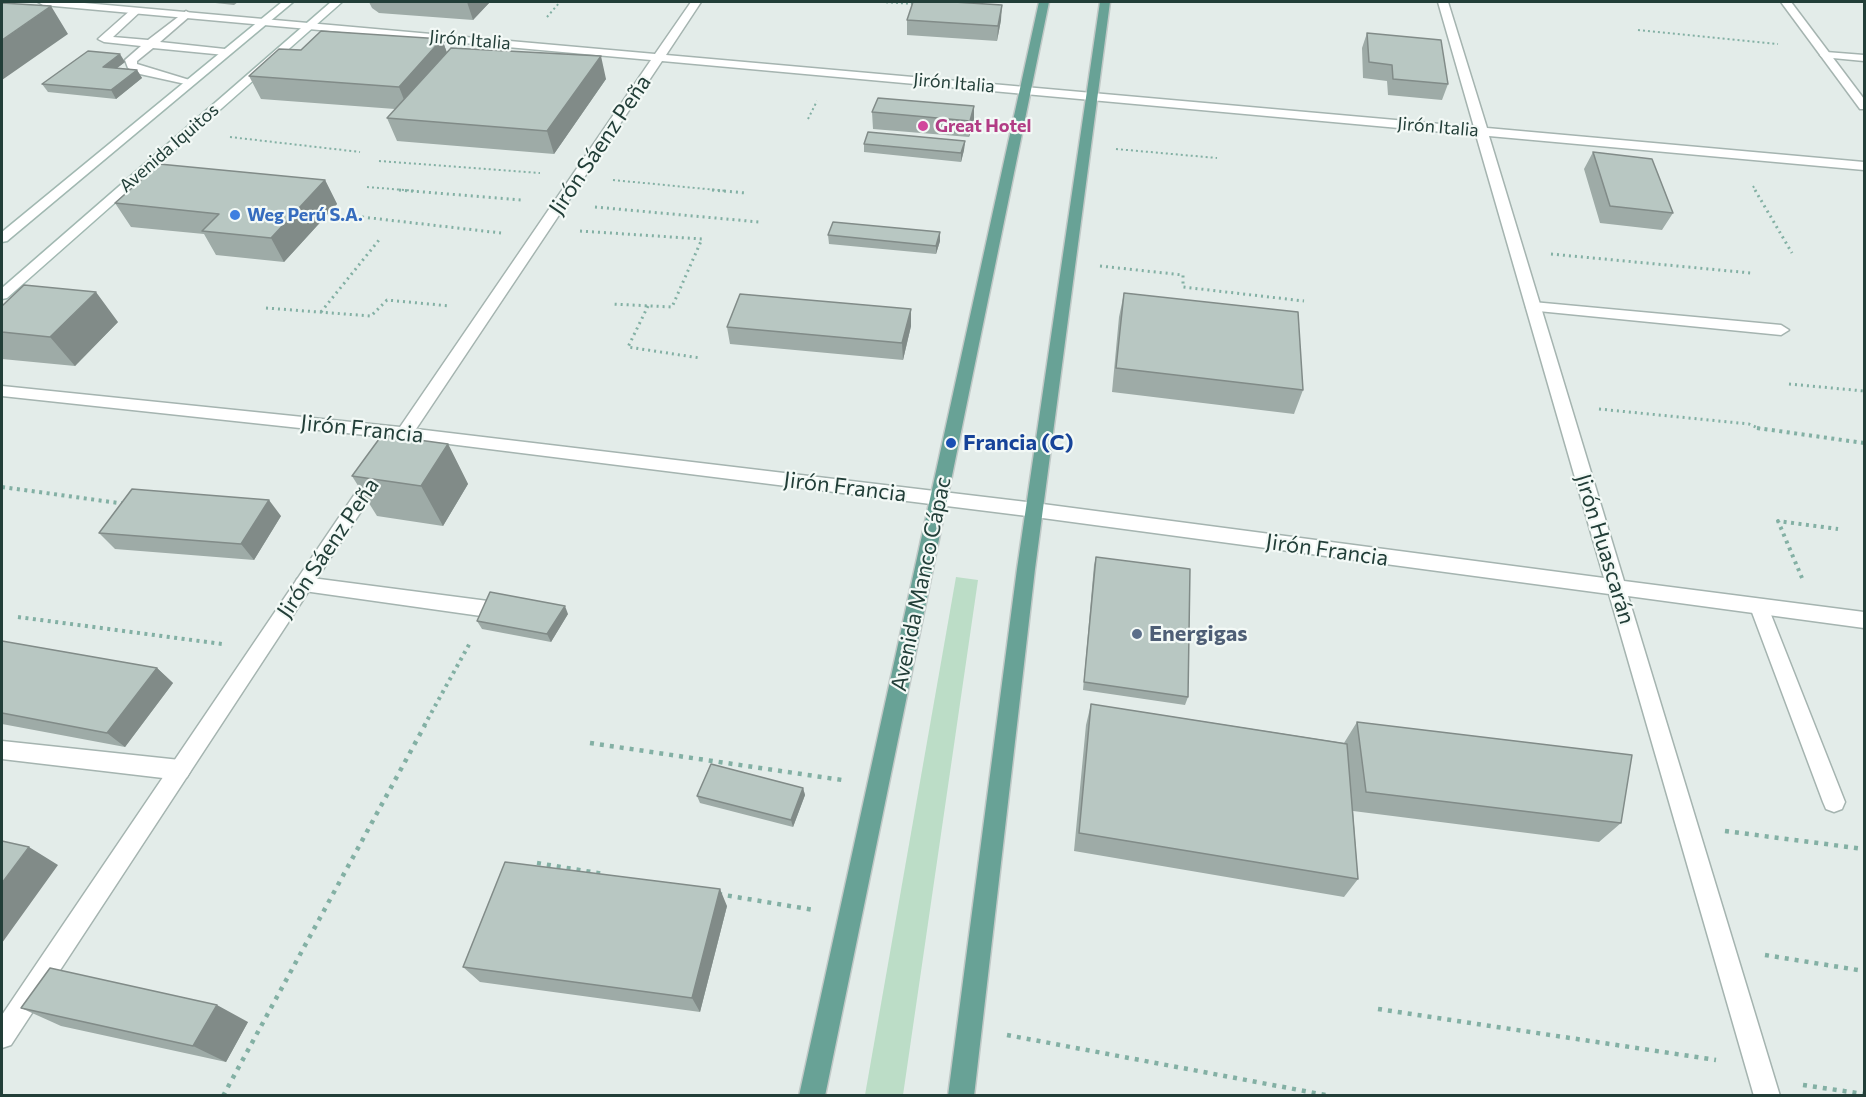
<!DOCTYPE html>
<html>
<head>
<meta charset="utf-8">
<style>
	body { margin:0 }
	#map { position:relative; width:1866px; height:1097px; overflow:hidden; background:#e3ece9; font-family:Commissioner,sans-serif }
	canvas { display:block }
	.frame { position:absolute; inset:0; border:3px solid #223e38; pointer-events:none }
</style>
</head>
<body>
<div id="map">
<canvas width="1866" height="1097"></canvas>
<div class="frame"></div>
</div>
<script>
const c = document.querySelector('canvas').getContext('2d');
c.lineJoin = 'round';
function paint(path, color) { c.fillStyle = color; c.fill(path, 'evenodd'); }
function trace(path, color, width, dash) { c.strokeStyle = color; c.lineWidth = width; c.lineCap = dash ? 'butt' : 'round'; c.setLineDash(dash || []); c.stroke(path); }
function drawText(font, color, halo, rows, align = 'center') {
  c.font = font + ' Commissioner,sans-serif'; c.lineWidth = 4.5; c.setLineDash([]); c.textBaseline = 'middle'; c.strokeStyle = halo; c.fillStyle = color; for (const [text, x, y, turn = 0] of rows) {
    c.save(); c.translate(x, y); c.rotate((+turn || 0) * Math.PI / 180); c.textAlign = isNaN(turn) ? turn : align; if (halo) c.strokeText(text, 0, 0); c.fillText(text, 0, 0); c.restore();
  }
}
const green = new Path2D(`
	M956 577 978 580 903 1095H865Z`);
const pathFar3 = new Path2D(`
	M881 2 916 4
	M547 17 560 2
	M1638 30 1778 44
	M808 119 817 101
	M230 137 360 152
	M1116 149 1217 158
	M379 161 540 173
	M613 180 727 191
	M1753 186 1756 191
	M367 187 417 191`);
const pathFar2 = new Path2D(`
	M399 190 522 200
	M712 190 746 193
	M1755 190 1792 253
	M595 207 759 222
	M362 217 501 233
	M580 231 702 239 672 307 611 304
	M1551 254 1751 273
	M1100 266 1183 275V287L1304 301
	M648 306 628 347 700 358
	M266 308 371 316 387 300 450 306
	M321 312 379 240
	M1789 384 1864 391
	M1599 409 1749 424 1760 429`);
const pathFar1 = new Path2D(`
	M1757 428 1864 443
	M2 487 126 504
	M1802 578 1778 521 1838 529
	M18 617 222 644
	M424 726 471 641`);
const path = new Path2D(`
	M590 743 842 780
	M1725 831 1864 849
	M537 863 604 874
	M718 894 814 910
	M1765 955 1864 971
	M1378 1009 1716 1060
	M1007 1035 1331 1096
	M1803 1085 1864 1094
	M223 1096 425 725`);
const service = new Path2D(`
	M133 8 142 10 113 37 148 40 186 11 191 14 190 16 160 42 225 49 231 52 225 55 153 48 137 61V64L196 82 190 85 140 74 128 68 125 60 141 46 104 42 98 39Z
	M1533 302 1781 325 1789 330 1781 335 1528 310 1526 307Z
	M304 577 488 601 495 604 497 609 495 614 488 617 304 591 297 589 295 584 297 579Z
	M1759 599 1766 602 1768 607 1845 802 1842 809 1834 812 1826 809 1823 802 1750 607 1752 602Z
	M2 741 180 760 187 763 191 770 187 777 180 780 2 759Z`);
const minor = new Path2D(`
	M38 2H73L655 54 691 2H701L666 55 1474 127 1438 2H1448L1487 128 1864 162V170L1489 136 1624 581 1864 612V628L1628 596 1780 1096H1754L1609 594 1035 517 409 439C404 446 401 448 393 445L391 441 393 438 2 396V386L400 427 651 60 43 5ZM662 61 1476 135 1604 578 1035 503 416 429Z
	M1826 52 1864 55V61L1822 57 1820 55Z
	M377 468 385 474 383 478 11 1045 2 1048V1015L371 470Z`);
const tertiary = new Path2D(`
	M1781 2H1791L1864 99V109H1860Z`);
const secondary = new Path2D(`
	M282 2H293L7 241 2 242V232Z
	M331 2H342L7 298 2 299V288Z`);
const primary = new Path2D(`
	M1039 2H1049L825 1096H799Z
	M1100 2H1110L1035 569 974 1096H948L1017 569Z`);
const wall = new Path2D(`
	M206 2H238L234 5Z
	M369 2H490L473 20 379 13 372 8Z
	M907 20H1001L997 41 907 35Z
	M1367 33 1448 84 1442 100 1388 95 1387 81 1363 78 1362 48Z
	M442 39 447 53 606 79 554 154 397 141 387 118 395 109 261 99 249 76 301 50Z
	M125 62 117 68 137 70 142 78 116 99 48 92 42 84Z
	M974 106V123L969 137 873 129 872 112Z
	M965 141 964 150 961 162 864 152V144Z
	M1593 152 1673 213 1662 230 1600 223 1584 169Z
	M325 180 337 204 284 262 216 255 204 234 131 227 115 203Z
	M940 232V241L936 254 829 244 828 235Z
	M1124 293 1303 390 1294 414 1112 392 1119 317Z
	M2 306 118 322 75 366 2 359Z
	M911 309V326L903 360 730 344 727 327Z
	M448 444 468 484 443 526 377 516 352 476Z
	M281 516 254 560 115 549 99 533Z
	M1096 557 1188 697 1185 705 1083 690 1094 565Z
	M568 614 551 642 482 629 477 621Z
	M2 641 157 668 173 683 125 747 2 724Z
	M1091 704 1344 743 1357 722 1621 823 1599 842 1353 811 1358 879 1344 897 1074 851 1086 725Z
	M803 788 805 795 793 827 700 803 697 796Z
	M727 906 700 1012 480 982 463 967Z
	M21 1008 248 1022 226 1062 61 1026Z`);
const shadedWall = new Path2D(`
	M467 2H490L473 20Z
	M1002 5 1001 20 997 41 998 26Z
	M51 6 68 34 2 80V40Z
	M442 39 450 61 408 110 399 87Z
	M120 54 125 62 108 75 103 67Z
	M601 56 606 79 554 154 547 131Z
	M137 70 142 78 116 99 111 90Z
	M974 106V123L969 137 970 121Z
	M965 141 964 150 961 162V153Z
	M325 180 337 204 284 262 271 238Z
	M940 232V241L936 254V246Z
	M96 292 118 322 75 366 50 337Z
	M911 309V326L903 360 902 343Z
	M448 444 468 484 443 526 421 486Z
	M269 500 281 516 254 560 241 544Z
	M565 606 568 614 551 642 547 634Z
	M157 668 173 683 125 747 107 733Z
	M803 788 805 795 793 827 791 820Z
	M29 847 58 865 2 943V883Z
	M720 889 727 906 700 1012 692 998Z
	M217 1005 248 1022 226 1062 193 1046Z`);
const building = new Path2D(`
	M913 2H954L1002 5 998 26 907 20Z
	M2 3 51 6 2 40Z
	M321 31 442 39 399 87 249 76 279 49 301 50Z
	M1367 33 1441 40 1448 84 1393 79 1392 65 1369 62Z
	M451 48 601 56 547 131 387 118Z
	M88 51 120 54 103 67 137 70 111 90 42 84Z
	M878 98 974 106 970 121 872 112Z
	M868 132 965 141 961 153 864 144Z
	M1593 152 1652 159 1673 213 1610 206Z
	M159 164 325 180 271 238 202 231 219 214 115 203Z
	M833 222 940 232 936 246 828 235Z
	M24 285 96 292 50 337 2 332V306Z
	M1124 293 1298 312 1303 390 1116 368Z
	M740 294 911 309 902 343 727 327Z
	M382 435 448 444 421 486 352 476Z
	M132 489 269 500 241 544 99 533Z
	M1096 557 1190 569 1188 697 1084 682Z
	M490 592 565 606 547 634 477 621Z
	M2 641 157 668 107 733 2 713Z
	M1091 704 1347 744 1358 879 1079 833Z
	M1357 722 1632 755 1621 823 1366 792Z
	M711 764 803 788 791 820 697 796Z
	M2 841 29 847 2 883Z
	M505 862 720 889 692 998 463 967Z
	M50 968 217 1005 193 1046 21 1008Z`);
const markers = [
	[923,126,6,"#d1479c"],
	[235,215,6,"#3f7fe0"],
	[951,443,6,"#1a4fb4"],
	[1137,634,6,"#5c6f8a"]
];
const farStreetnames = [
	["Jirón Italia",470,40,5],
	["Jirón Italia",954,83,5],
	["Jirón Italia",1438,127,5],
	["Avenida Iquitos",169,148,-41]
];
const farHotelnames = [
	["Great Hotel",935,126]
];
const farShopnames = [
	["Weg Perú S.A.",247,215]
];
const streetNames = [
	["Jirón Sáenz Peña",600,145,-56],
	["Jirón Francia",362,429,6],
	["Jirón Francia",845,487,7],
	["Jirón Sáenz Peña",328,548,-56],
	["Jirón Huascarán",1605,549,73],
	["Jirón Francia",1327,550,8],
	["Avenida Manco Cápac",921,584,-78]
];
const transitNames = [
	["Francia (C)",963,443]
];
const serviceNames = [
	["Energigas",1149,634]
];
paint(green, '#bcddc7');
trace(service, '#a5b4b0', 3);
trace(minor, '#a5b4b0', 3);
trace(tertiary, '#a5b4b0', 3);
trace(secondary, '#a1b8b1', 3);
trace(primary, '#c1c9c7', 3);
trace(pathFar3, '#83b0a4', 2, [2, 3]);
trace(pathFar2, '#83b0a4', 3, [2, 4]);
trace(pathFar1, '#83b0a4', 4, [3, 4.5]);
trace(path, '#83b0a4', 4.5, [4, 6]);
paint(service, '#fff');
paint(minor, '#fff');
paint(tertiary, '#fff');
paint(secondary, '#fff');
paint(primary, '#68a296');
paint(wall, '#9eaba7');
paint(shadedWall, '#818b88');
paint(building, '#b8c7c2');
trace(building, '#818b88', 1.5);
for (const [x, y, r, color] of markers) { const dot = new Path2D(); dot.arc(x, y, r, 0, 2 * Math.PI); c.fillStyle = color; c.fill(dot); trace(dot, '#f3f9f6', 2); }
drawText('18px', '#223e38', '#f3f9f6', farStreetnames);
drawText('bold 18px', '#b23c85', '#f3f9f6', farHotelnames, 'left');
drawText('bold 18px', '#366cbe', '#f3f9f6', farShopnames, 'left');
drawText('22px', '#223e38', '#f3f9f6', streetNames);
drawText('bold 22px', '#164399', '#f3f9f6', transitNames, 'left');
drawText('bold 22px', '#4e5e75', '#f3f9f6', serviceNames, 'left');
</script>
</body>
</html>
